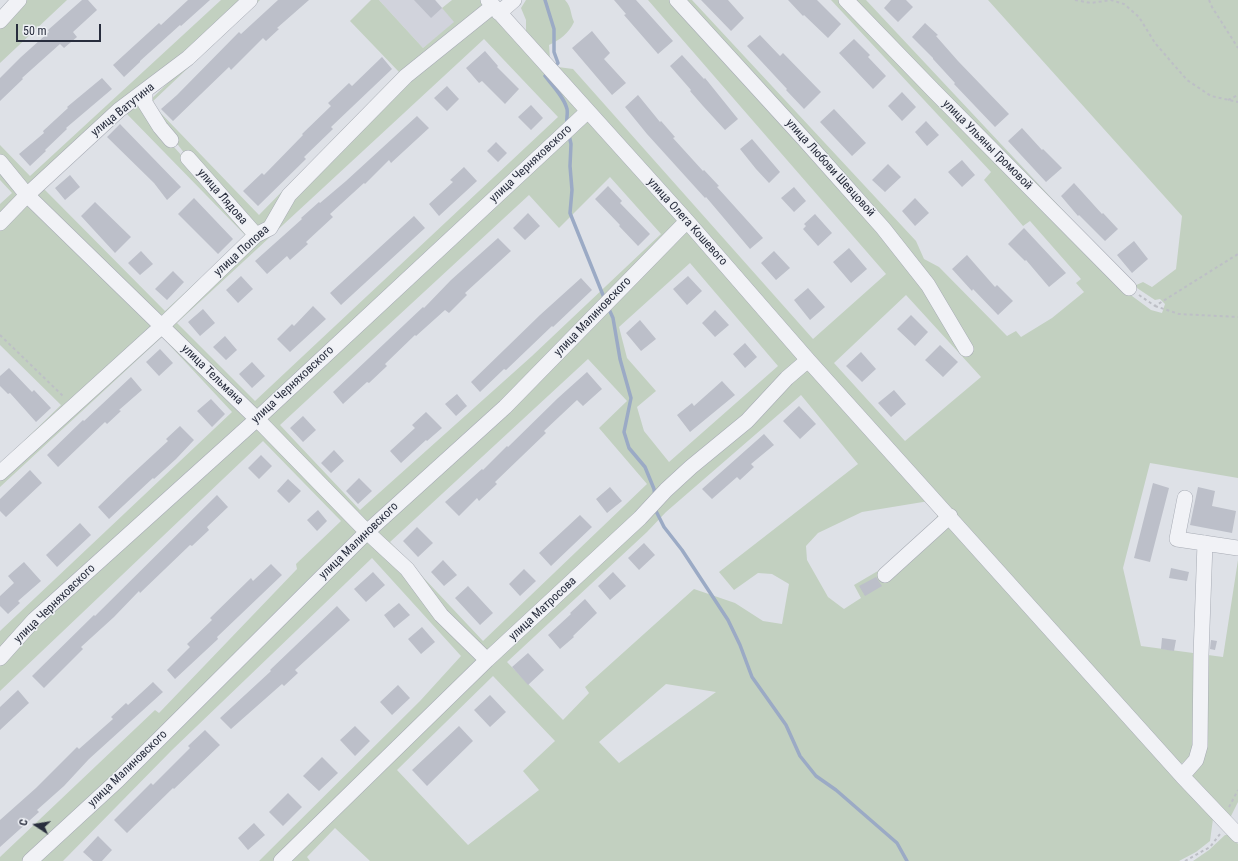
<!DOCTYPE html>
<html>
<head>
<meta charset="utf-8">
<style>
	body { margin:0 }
	#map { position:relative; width:1238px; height:861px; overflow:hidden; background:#dee1e7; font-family:"Roboto Condensed",sans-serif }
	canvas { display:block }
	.north { position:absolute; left:16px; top:805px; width:40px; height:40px; -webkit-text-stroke:3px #eef0f5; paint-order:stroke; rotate:282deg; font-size:11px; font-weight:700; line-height:16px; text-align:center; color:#282d3d }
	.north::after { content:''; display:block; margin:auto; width:14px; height:18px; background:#282d3d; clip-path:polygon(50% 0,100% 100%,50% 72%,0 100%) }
	.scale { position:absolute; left:16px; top:24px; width:85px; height:18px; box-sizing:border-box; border:2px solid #282d3d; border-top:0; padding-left:5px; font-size:12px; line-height:14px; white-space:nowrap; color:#282d3d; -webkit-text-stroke:3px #eef0f5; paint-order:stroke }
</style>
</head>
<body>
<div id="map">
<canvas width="1238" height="861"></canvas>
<div class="north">С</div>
<div class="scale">50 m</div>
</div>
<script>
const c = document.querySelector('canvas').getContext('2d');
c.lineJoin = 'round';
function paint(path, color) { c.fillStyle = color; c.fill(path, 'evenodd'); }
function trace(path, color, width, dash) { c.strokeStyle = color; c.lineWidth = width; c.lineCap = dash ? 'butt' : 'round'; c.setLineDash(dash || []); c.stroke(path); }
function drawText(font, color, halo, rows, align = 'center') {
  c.font = font + ' "Roboto Condensed",sans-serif'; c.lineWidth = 3; c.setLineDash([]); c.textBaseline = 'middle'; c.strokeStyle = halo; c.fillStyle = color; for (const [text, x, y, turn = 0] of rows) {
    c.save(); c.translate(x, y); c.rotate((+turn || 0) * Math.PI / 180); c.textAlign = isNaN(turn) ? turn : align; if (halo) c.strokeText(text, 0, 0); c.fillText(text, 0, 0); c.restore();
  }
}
const built = new Path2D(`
	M379 0H435L455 22 423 48Z`);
const green = new Path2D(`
	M27 0H67L0 63V29Z
	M221 0H244L28 186 0 157V145L30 176Z
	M255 0H260L151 103 259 215 399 72 350 21 371 0H379L423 48 454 22 442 8 452 0H482L486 5 258 231 188 158 162 124 148 102Z
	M526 0H565C572 8 570 13 574 22 569 33 560 40 549 45L550 59 526 33V20L521 8Z
	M648 0H671L932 280 682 0H692L916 241 924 259 939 267 1007 336 1016 331 1021 337 1052 318 1084 292 1076 283 1081 279 1030 221 1023 226 984 180 991 172 831 0H840L1128 293 1151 310 1162 313 1165 304 1160 299 1155 300 1134 286 853 0H866L1134 286 1143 282 1152 287 1176 269 1182 216 988 0H1238V478L1150 463 1123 568 1141 646 1223 657 1238 560V802L1230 818 1191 776V756L1181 764 946 505 558 67 573 69 813 339 886 274ZM906 295 981 377 905 441 834 363Z
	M491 14 582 111 259 412 168 325 408 79ZM484 39 558 117 255 401 177 323Z
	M140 99 142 100 143 105 157 128 251 233V236L166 317 162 319 158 318 35 198 34 196 37 190 122 111ZM125 112 246 236 165 311 44 189Z
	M588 118 678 220 503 405 369 526 262 422ZM610 177 661 234 532 356 360 510 280 425 529 195 559 228Z
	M0 165 20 194 0 220V204L12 193 0 180Z
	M24 203 155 326 0 464 61 405 0 345V227Z
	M687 231 800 361 491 653 483 652 374 529ZM690 263 778 366 669 462 644 431 637 407 656 391 627 358 619 327ZM588 359 627 401 599 428 647 484 483 641 390 542Z
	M161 332 250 417 0 654V631L232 412 162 337 0 487V477Z
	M806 371 812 372 929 501 862 512 818 533 806 546 807 560 828 597 844 609 861 598 854 585 888 565 934 523 939 512 1213 819 1210 841 1196 852 1179 861H370L335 828 307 857 310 861H285L791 379ZM801 395 858 464 719 572 734 590 758 573 772 574 789 584 782 624 763 621 735 603 694 589 585 687 589 693 563 720 507 662 647 532 666 512ZM493 676 555 741 523 771 539 790 468 845 397 770ZM666 684 716 692 619 763 599 742Z
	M253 426 361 530 27 861H0V857L155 710 159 713 297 569 296 564 341 521 263 441 0 691V662L36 622Z
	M370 539 480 662 275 861H259L420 701 461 656 372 558 172 750 63 861H36Z
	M1225 835H1231L1238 844V861H1193L1209 850Z`);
const stream = new Path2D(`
	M545 0 554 29V52L558 63 553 68
	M549 72 545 76C553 86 564 97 567 109 568 114 566 120 567 125
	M569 135 571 144 570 166 572 190 570 213 605 300
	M608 307 613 318 620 359 631 398 624 432 629 448 645 467 654 489 655 497
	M656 507V511L664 527 682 550 728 620 740 645 752 677 786 725 800 756 816 776 836 790 897 843 907 861`);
const building = new Path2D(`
	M82 0H88L97 10 73 32 77 37 64 48 60 44 22 78 23 79 0 101V78L21 57 49 32 48 30Z
	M188 0H210L181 26 180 25 140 61V62L124 77 113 65 159 23 161 25Z
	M278 0H309L277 28 279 29 266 41 263 38 231 70 229 67 173 121 161 109 177 95 239 32 241 34Z
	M414 0H435L442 8 431 18Z
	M614 0H636L673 41 658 54 624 15 626 14Z
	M701 0H728L744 18 731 31Z
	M788 0H817L841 24 828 38 804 15 803 16Z
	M891 0H906L913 7 898 22 884 8Z
	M925 23 938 35 936 36 958 61 1009 114 995 127 954 84 955 83 933 59V58L912 37Z
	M592 31 610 53 604 59 626 83 612 95 572 48Z
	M760 35 780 56 783 53 821 92 804 109 786 90 787 89 747 46Z
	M854 39 870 55 868 57 886 76 873 89 839 53Z
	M485 51 498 66 497 67 519 89 505 104 482 81 479 83 466 68Z
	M682 55 704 79 705 78 738 119 725 130 703 106 690 91 691 90 670 66Z
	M382 57 392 69 331 127 333 129 304 157 306 159 258 206 243 191 262 173 264 175 303 135 302 134 331 106 328 103 349 83 352 86Z
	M102 78 112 89 66 128 67 129 45 150 46 151 30 166 19 154 44 133 43 131 68 108 67 107Z
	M447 86 459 99 447 111 434 98Z
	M902 92 916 107 902 121 888 106Z
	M638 95 660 122 661 121 675 137 673 138 703 171 704 170 719 186 717 187 763 238 750 249 706 197 705 198 647 134 625 107Z
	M531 105 543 118 531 130 518 117Z
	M834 109 866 143 852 156 820 122Z
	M417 116 429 128 391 163 389 160 365 184 364 183 330 214 333 217 306 242 308 244 290 260 287 256 267 274 255 261 302 219 301 218 319 202 320 203 346 181Z
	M926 121 939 135 927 146 915 132Z
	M120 124 181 187 167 200 154 183 107 137Z
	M1022 128 1042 150 1043 149 1062 168 1046 182 1008 141Z
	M752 139 780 172 769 183 756 169 740 149Z
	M496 142 507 153 498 162 487 151Z
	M962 160 975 175 962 187 948 172Z
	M888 164 901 177 885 192 872 180Z
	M464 167 477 181 439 216 429 204 453 182 450 180Z
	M70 175 80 187 65 200 55 188Z
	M1074 183 1102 214 1103 213 1118 229 1105 241 1079 215 1078 216 1061 196Z
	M608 186 622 201 620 203 650 234 638 246 619 226 620 225 595 199Z
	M794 187 806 201 794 212 781 198Z
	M194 198 233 239 218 254 178 214Z
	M915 198 929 213 915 226 902 211Z
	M95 202 131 237 115 253 81 216Z
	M528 213 540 226 525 240 513 228Z
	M815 214 832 233 818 246 803 229 806 226 804 224Z
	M414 216 425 228 341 305 330 293Z
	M1024 228 1066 273 1049 287 1026 260 1025 261 1008 244Z
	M498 238 511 251 465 293 467 295 449 313 445 310 416 336 415 335 385 364 387 366 369 383 367 382 343 404 333 392 423 307 424 308 451 280Z
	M1134 241 1148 259 1132 273 1117 255Z
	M849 248 867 269 851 283 833 262Z
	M141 251 153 264 140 275 128 263Z
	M774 251 790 268 776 280 761 263Z
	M967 255 995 287 997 285 1013 301 998 315 973 289 972 291 952 269Z
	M173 271 184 282 167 300 155 289Z
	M241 276 253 289 238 303 226 290Z
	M688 276 702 291 687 305 673 289Z
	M581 278 592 290 553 327 552 326 506 370 504 369 480 392 471 382 540 315Z
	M808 288 825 307 810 320 794 300Z
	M313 306 326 319 290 352 277 339 292 324 294 326Z
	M203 309 215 323 200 336 188 322Z
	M715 310 729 325 715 337 702 323Z
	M911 315 928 332 915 346 897 329Z
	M640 320 656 339 641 351 626 333Z
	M225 336 237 350 226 360 213 347Z
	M745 343 757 357 745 368 733 354Z
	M940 345 958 362 943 377 925 360Z
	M160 349 173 363 159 376 146 362Z
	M861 352 876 369 862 382 846 366Z
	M252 362 265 376 252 388 239 374Z
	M9 368 32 392 34 390 51 408 36 422 10 393 8 394 0 386V376Z
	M587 372 602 389 583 406 577 400 544 431 546 433 495 482 497 484 479 501 477 498 459 516 445 502 482 469 483 470 507 446 508 447 558 398Z
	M131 377 142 390 119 410 121 411 107 424 105 422 58 467 47 455 83 420 84 421Z
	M722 381 735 395 690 432 677 415 692 403 694 406Z
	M894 390 906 404 891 417 878 403Z
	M457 394 467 406 456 416 445 404Z
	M211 399 225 414 212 427 197 411Z
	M799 406 816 424 800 439 783 421Z
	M426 412 442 428 427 441 426 440 401 463 390 451 415 428 412 425Z
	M303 416 316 430 303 442 290 428Z
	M180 426 194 440 176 459 154 479 153 478 109 519 98 507 129 477 168 441 166 439Z
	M764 434 774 445 751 464 754 467 740 480 737 477 712 499 702 489Z
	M334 450 344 461 331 473 321 463Z
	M261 455 272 466 259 479 248 468Z
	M30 470 42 483 6 517 0 511V499Z
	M359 478 372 491 358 504 346 491Z
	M288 479 301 491 289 503 277 491Z
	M1153 483 1169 488 1150 562 1134 558Z
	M610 487 622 501 607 513 596 499Z
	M1198 487 1215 491 1212 506 1236 511 1232 533 1190 525Z
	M217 495 228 507 207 527 209 530 192 546 190 545 140 593 139 591 114 617 81 647 83 649 44 688 32 676 94 615 95 616Z
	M318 510 327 521 317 531 307 520Z
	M580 515 592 527 551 566 539 553Z
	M80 523 91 535 57 567 46 555Z
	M417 527 433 543 418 557 403 541Z
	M644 543 655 555 639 570 628 558Z
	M443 560 457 575 444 586 431 572Z
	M24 562 41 581 18 601 20 603 8 614 0 606V596L14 583 8 576Z
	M271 564 282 575 217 637 218 639 175 679 167 670 190 647 187 644 212 620 210 618 251 578 253 581Z
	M1171 568 1189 572 1187 581 1169 578Z
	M524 569 536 581 520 596 509 584Z
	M373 572 385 585 366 602 354 589Z
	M613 572 626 586 610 600 598 586Z
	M876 577 882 586 865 596 859 586Z
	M468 586 493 613 480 625 455 598Z
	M585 599 597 613 573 636 574 637 560 649 548 635 571 614 570 613Z
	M399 603 410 615 394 628 384 615Z
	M337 606 350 620 295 670 298 673 284 686 282 684 231 729 220 718 271 671 270 670Z
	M422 627 435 642 421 654 408 639Z
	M1162 638 1176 640 1174 651 1161 649Z
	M1211 640 1217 641 1215 650 1210 649Z
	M528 653 544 670 528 685 512 667Z
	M153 682 163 692 89 759 64 786 37 810 39 812 0 847V820L36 788 77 747 79 749 113 719 111 717 126 703 128 705Z
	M398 685 410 698 392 715 380 702Z
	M18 690 29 703 0 730V707Z
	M490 695 506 712 490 727 474 710Z
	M355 726 370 741 355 756 340 740Z
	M459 726 473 741 427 786 412 770Z
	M205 730 220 745 174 789 173 788 127 833 114 820 151 783 153 785 190 748 188 746Z
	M322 757 338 773 319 791 303 776Z
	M288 793 302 807 283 826 269 812Z
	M254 823 265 835 248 850 238 838Z
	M98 836 112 850 102 861H93L83 852Z`);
const path = new Path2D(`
	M1075 0 1091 3 1111 0 1124 4 1139 17 1155 43 1187 80 1211 96 1238 102
	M1209 0 1212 7 1238 48
	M1228 100 1238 95
	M1139 295 1155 306 1238 254
	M1155 306 1179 314 1238 317
	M0 335 64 397
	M1229 807 1238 790
	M1185 861 1210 847 1220 834`);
const minor = new Path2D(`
	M488 0 687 221 808 360 1182 776 1238 835
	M677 0 803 138 883 228 928 285 966 349
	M846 0 934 91 1129 288
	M499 13 514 0
	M0 21 19 0
	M145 91V103L160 127 171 140
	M188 158 256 235
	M0 162 27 195 257 419 367 532 407 569 441 615 487 660
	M0 223 27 195 119 110 188 58 250 0
	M0 473 162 326 256 235 270 228 289 195 406 76 493 6
	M1185 498 1177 539 1238 548
	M885 575 950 516
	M0 658 34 620 257 419 587 112
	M1182 776 1196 760 1200 746 1201 655 1205 543
	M30 861 118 780 367 532 505 407 687 221
	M281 861 487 660 640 518 666 490 691 467 747 421 787 378 808 360`);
const streetNames = [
	["улица Ватутина",123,110,-39],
	["улица Ульяны Громовой",987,145,45],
	["улица Черняховского",531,164,-43],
	["улица Любови Шевцовой",830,168,48],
	["улица Лядова",222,197,49],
	["улица Олега Кошевого",687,222,48],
	["улица Попова",242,251,-42],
	["улица Малиновского",593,317,-46],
	["улица Тельмана",212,375,44],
	["улица Черняховского",293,385,-43],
	["улица Малиновского",359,541,-44],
	["улица Черняховского",55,604,-44],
	["улица Матросова",543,609,-43],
	["улица Малиновского",128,769,-44]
];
paint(built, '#d1d3dc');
paint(green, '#c2d0c0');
trace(stream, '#9baac5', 3.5);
paint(building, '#bcbfc9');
trace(minor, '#a7abb4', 16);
trace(path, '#bdbfc6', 2, [3, 3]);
trace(minor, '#f1f2f6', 15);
drawText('12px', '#282d3d', '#eef0f5', streetNames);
</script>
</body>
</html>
